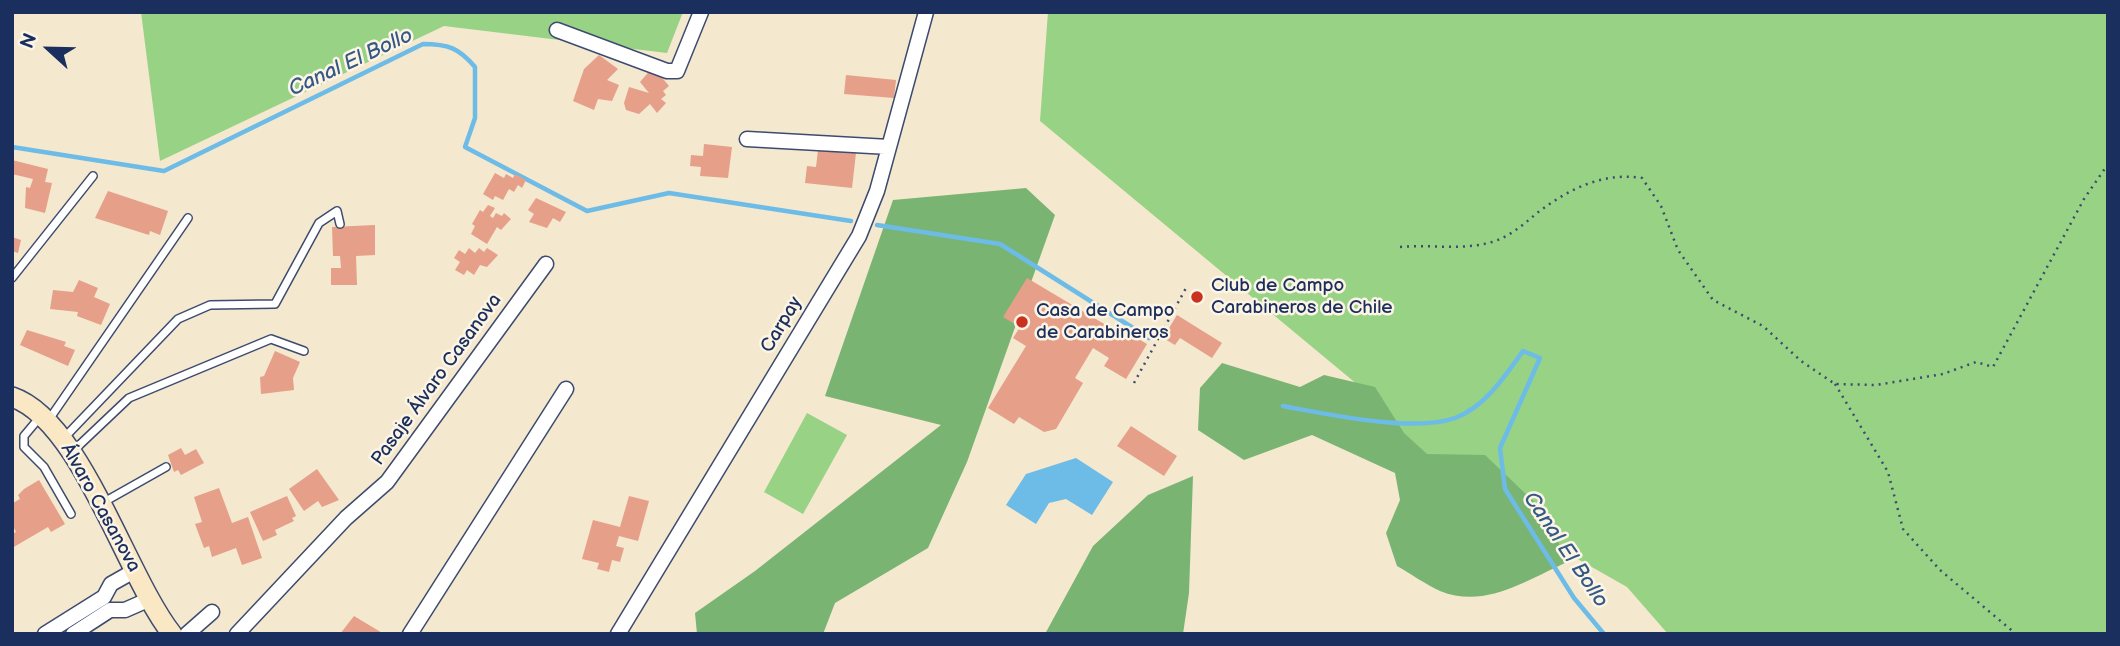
<!DOCTYPE html>
<html>
<head>
<meta charset="utf-8">
<style>
	body { margin:0 }
	#map { position:relative; width:2120px; height:646px; overflow:hidden; background:#f4e8ce; font-family:"Balsamiq Sans",sans-serif }
	canvas { display:block }
	.frame { position:absolute; inset:0; border:14px solid #1b2f5e; pointer-events:none }
	.north { position:absolute; left:14px; top:14px; width:70px; height:70px; -webkit-text-stroke:5px #fcf5e5; paint-order:stroke; rotate:292deg; font-size:19px; font-weight:700; line-height:28px; text-align:center; color:#1b2f5e }
	.north::after { content:''; display:block; margin:auto; width:24px; height:32px; background:#1b2f5e; clip-path:polygon(50% 0,100% 100%,50% 72%,0 100%) }
</style>
</head>
<body>
<div id="map">
<canvas width="2120" height="646"></canvas>
<div class="frame"></div>
<div class="north">N</div>
</div>
<script>
const c = document.querySelector('canvas').getContext('2d');
c.lineJoin = 'round';
function paint(path, color) { c.fillStyle = color; c.fill(path, 'evenodd'); }
function trace(path, color, width, dash) { c.strokeStyle = color; c.lineWidth = width; c.lineCap = dash ? 'butt' : 'round'; c.setLineDash(dash || []); c.stroke(path); }
function drawText(font, color, halo, rows, align = 'center') {
  c.font = font + ' "Balsamiq Sans",sans-serif'; c.lineWidth = 5; c.setLineDash([]); c.textBaseline = 'middle'; c.strokeStyle = halo; c.fillStyle = color; for (const [text, x, y, turn = 0] of rows) {
    c.save(); c.translate(x, y); c.rotate((+turn || 0) * Math.PI / 180); c.textAlign = isNaN(turn) ? turn : align; if (halo) c.strokeText(text, 0, 0); c.fillText(text, 0, 0); c.restore();
  }
}
const green = new Path2D(`
	M141 12H683L667 53 444 26 160 161Z
	M1048 12H2108V634H1668L1627 587 1407 462 1364 390 1040 121Z
	M807 413 847 435 803 514 764 492Z`);
const forest = new Path2D(`
	M1026 188 1055 215 967 462 928 548 835 603 823 634H697L695 613 755 571 941 425 825 396 893 200Z
	M1222 363 1300 387 1324 375 1375 387 1404 433 1427 454 1485 455 1551 518 1565 563C1525 581 1485 609 1440 591 1425 584 1411 574 1397 566L1386 533 1400 500 1395 473 1312 435 1244 460 1198 430 1200 388Z
	M1193 476 1189 593 1183 634H1045L1093 546 1148 495Z`);
const water = new Path2D(`
	M1076 458 1113 482 1092 515 1066 499 1049 503 1036 524 1006 505 1026 474Z`);
const stream = new Path2D(`
	M12 147 164 171 423 44C448 44 459 48 475 67V118L465 147 587 211 669 193 851 221
	M877 225 1000 244 1149 338
	M1283 406C1327 414 1413 433 1455 418 1485 407 1505 376 1523 351L1540 358 1500 448 1505 489 1574 598 1604 634`);
const building = new Path2D(`
	M599 55 618 69 607 80 619 85 612 101 598 99 594 110 573 101 584 69Z
	M653 67 669 86 663 91 666 95 661 99 666 103 657 113 650 104 639 114 626 110 624 103 629 87 649 93 640 82Z
	M846 75 896 80 894 98 844 94Z
	M704 144 732 147 728 178 700 176 701 167 690 166 691 155 703 156Z
	M818 150 856 153 852 188 805 183 807 166 816 167Z
	M12 160 48 169 45 182 52 183 45 213 25 208 26 187 30 188 33 179 12 174Z
	M495 173 504 178 506 174 513 178 515 174 526 180 522 188 518 185 514 192 509 189 503 200 495 196 493 200 483 194Z
	M108 191 168 211 160 235 150 231 149 235 95 218Z
	M536 198 566 212 560 222 553 218 547 228 529 222 534 214 528 210Z
	M488 205 495 208 490 216 493 218 496 213 502 216 504 213 511 219 501 230 497 227 487 244 471 234 475 226 472 224 480 210 483 212Z
	M375 225V255L356 256 357 285H331V268H341L340 256H333L332 227Z
	M12 237 21 240 18 253 12 251Z
	M469 248 475 253 479 248 484 252 487 248 498 255 487 267 480 265 474 275 467 270 464 275 455 270 460 262 454 258 459 250 465 254Z
	M1027 278 1121 334 1123 330 1147 344 1126 379 1104 366 1109 358 1093 348 1075 378 1083 383 1056 429 1044 432 1019 417 1014 424 988 408 1026 346 1013 338 1020 327 1003 317Z
	M79 280 98 288 94 297 110 304 101 325 77 316 78 312 50 309 53 290 73 292Z
	M1177 315 1222 343 1212 358 1180 338 1175 345 1163 338Z
	M27 330 66 342 64 346 75 350 68 366 20 345Z
	M275 351 300 362 293 378 294 390 261 394 260 377 264 376Z
	M1131 426 1177 456 1164 476 1117 446Z
	M181 448 185 455 196 449 204 463 181 475 178 470 174 472 168 455Z
	M317 469 339 500 322 507 318 501 304 511 289 489Z
	M39 480 65 524 51 532 48 527 12 548V534L16 532 12 524 13 503 20 499 18 495 24 489Z
	M219 488 232 523 248 517 262 558 242 565 236 548 212 557 209 546 204 548 195 524 202 522 194 497Z
	M287 496 296 516 292 518 294 521 275 530 277 535 263 541 250 512Z
	M629 496 649 501 638 541 619 536 616 546 624 548 620 562 612 560 609 572 597 569 599 563 582 559 593 520 620 527Z
	M354 616 384 634H340Z`);
const path = new Path2D(`
	M1400 247C1431 244 1461 251 1492 242 1509 237 1523 225 1537 213 1569 189 1602 172 1642 178L1661 206 1678 250 1713 300 1763 326 1801 361 1835 384 1876 385 1943 374 1976 362 1993 367 2084 199 2108 164
	M1134 383 1186 288
	M1835 384 1888 472 1903 529 1940 570 2016 634`);
const lane = new Path2D(`
	M12 278 93 176
	M40 417 24 436V447L44 467 71 514
	M48 421 188 218
	M63 439 178 319 210 305 275 304 319 223 337 211 340 224
	M72 452 129 398 271 339 304 351
	M104 502 166 467`);
const street = new Path2D(`
	M557 30 667 71H677L701 12
	M747 139 889 147
	M45 634 104 597 111 584 134 571
	M73 634 110 610H125L150 599
	M187 634 212 612
	M237 634 346 518 387 482 546 264
	M410 634 566 389
	M618 634 859 236 877 191 926 12`);
const secondary = new Path2D(`
	M12 397C81 420 126 576 172 634`);
const markers = [
	[1197,297,7,"#c8321e"],
	[1022,322,7,"#c8321e"]
];
const poiNames = [
	["Club de Campo",1211,286],
	["Carabineros de Chile",1211,308],
	["Casa de Campo",1036,311],
	["de Carabineros",1036,333]
];
const streetNames = [
	["Carpay",782,325,-59],
	["Pasaje Álvaro Casanova",437,380,-54],
	["Álvaro Casanova",100,508,61]
];
const waterNames = [
	["Canal El Bollo",351,63,-25],
	["Canal El Bollo",1565,550,56]
];
paint(green, '#98d285');
paint(forest, '#7ab472');
paint(water, '#6dbbe7');
trace(stream, '#6dbbe7', 4.5);
paint(building, '#e69f89');
trace(lane, '#3c4b6f', 10);
trace(street, '#3c4b6f', 17);
trace(secondary, '#3c4b6f', 22);
trace(path, '#3c4b6f', 2.5, [2, 5]);
trace(lane, '#fff', 7);
trace(street, '#fff', 14);
trace(secondary, '#fae7c3', 19);
for (const [x, y, r, color] of markers) { const dot = new Path2D(); dot.arc(x, y, r, 0, 2 * Math.PI); c.fillStyle = color; c.fill(dot); trace(dot, '#fcf5e5', 2.5); }
drawText('19px', '#1b2f5e', '#fcf5e5', poiNames, 'left');
drawText('19px', '#1b2f5e', '#fcf5e5', streetNames);
drawText('italic 21px', '#345987', '#fcf5e5', waterNames);
</script>
</body>
</html>
